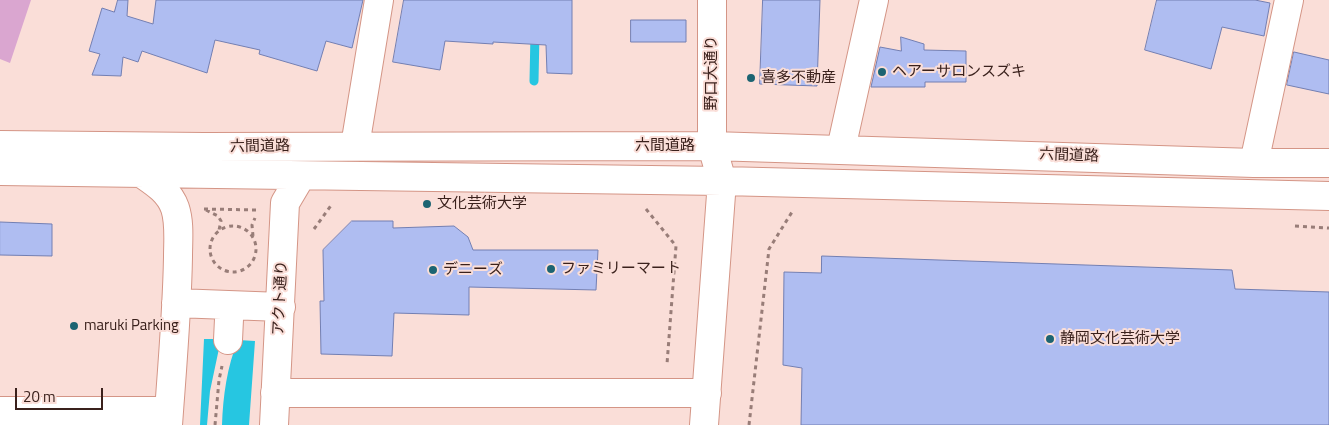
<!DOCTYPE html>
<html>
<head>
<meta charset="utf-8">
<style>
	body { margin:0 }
	#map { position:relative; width:1329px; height:425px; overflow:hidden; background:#faded8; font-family:"Titillium Web",sans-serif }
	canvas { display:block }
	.scale { position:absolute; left:15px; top:388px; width:88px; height:22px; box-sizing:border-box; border:2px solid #3a211c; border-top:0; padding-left:6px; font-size:15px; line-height:18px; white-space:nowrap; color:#3a211c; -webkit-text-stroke:4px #faded8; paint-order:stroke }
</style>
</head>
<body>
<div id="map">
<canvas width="1329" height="425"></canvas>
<div class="scale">20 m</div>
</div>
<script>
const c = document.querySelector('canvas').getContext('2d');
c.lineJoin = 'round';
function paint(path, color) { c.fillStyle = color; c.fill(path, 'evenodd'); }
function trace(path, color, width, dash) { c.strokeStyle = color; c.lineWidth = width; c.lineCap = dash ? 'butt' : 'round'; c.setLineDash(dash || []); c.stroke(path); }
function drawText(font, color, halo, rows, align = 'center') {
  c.font = font + ' "Titillium Web","Noto Sans JP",sans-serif'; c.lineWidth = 4; c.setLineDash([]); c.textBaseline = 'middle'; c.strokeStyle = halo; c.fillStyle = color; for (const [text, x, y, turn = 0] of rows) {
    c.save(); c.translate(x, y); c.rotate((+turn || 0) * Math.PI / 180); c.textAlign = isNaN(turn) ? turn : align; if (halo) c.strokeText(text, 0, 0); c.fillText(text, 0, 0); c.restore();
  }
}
const green = new Path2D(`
	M0 0H31L10 63 0 59Z`);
const water = new Path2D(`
	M204 339H221L210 391 207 425H200Z
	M238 340 255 341 249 425H222C223 396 227 367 238 340Z`);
const stream = new Path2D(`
	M534 81 535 33`);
const building = new Path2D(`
	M118 0H128L127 16 153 24 156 0H363L352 48 326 41 317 71 259 54 260 50 215 40 207 73 142 51 138 62 123 57 121 76 92 75 100 54 89 51 102 8 114 12Z
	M404 0H572V74L547 73 546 45 493 42V44L445 41 440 70 393 62Z
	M763 0H820L817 86 760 84Z
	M1157 0H1255L1270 3 1264 36 1222 27 1211 69 1145 50Z
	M631 20H686V42H631Z
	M901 37 924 44V50L966 51V82H925V87H871L880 47 901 51Z
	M1294 52 1329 60V94L1287 85Z
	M352 221H393V228L454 226 468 237 473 250H598L596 290 469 287V315L394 313 392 356 321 354 320 301H324L323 250Z
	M0 222 52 224V256L0 255Z
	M822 256 1232 270 1235 289 1329 292V425H801L802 368 783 365 784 272 821 273Z`);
const path = new Path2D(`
	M204 209 258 210
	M646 209 676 246 667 364
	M206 210 218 216 221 221 219 230
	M210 249a23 23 0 1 1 46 0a23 23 0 1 1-46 0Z
	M1295 226 1329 228
	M314 229 332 204
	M253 236 252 225 255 218
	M215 425 219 380 222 366
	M749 425 769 249 792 212`);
const minor = new Path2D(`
	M0 145 204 147 712 146 1254 163H1329
	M355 146 379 0
	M841 149 874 0
	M1254 163 1289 0
	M0 171 722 181 1329 196
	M141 173C154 182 169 191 175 208 180 223 178 241 178 257 177 313 172 369 168 425
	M176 303 281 307
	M228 340 229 319
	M275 393H707
	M0 411H169
	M274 425 285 203 301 176
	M704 425 722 181 712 146V0`);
const markers = [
	[882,72,5,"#1c6472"],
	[751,78,5,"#1c6472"],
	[427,204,5,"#1c6472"],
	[551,269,5,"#1c6472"],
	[433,270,5,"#1c6472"],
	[74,326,5,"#1c6472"],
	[1050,339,5,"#1c6472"]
];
const poiNames = [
	["ヘアーサロンスズキ",892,72],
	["喜多不動産",761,78],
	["文化芸術大学",437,204],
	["ファミリーマート",561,269],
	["デニーズ",443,270],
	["maruki Parking",84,326],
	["静岡文化芸術大学",1060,339]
];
const streetNames = [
	["野口大通り",712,73,-90],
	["六間道路",665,146],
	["六間道路",260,147,-1],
	["六間道路",1069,156,2],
	["アクト通り",281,298,-87]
];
paint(green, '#daa6d0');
paint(water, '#26c6e1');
trace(stream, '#26c6e1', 9);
paint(building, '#afbdf1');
trace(building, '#737fb2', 1);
trace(minor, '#d49586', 30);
trace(path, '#987d78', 3, [4, 4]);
trace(minor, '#fff', 28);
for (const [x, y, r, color] of markers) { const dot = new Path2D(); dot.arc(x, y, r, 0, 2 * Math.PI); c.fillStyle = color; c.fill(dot); trace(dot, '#faded8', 2); }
drawText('15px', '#3a211c', '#faded8', poiNames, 'left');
drawText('15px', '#3a211c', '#faded8', streetNames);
</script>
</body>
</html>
